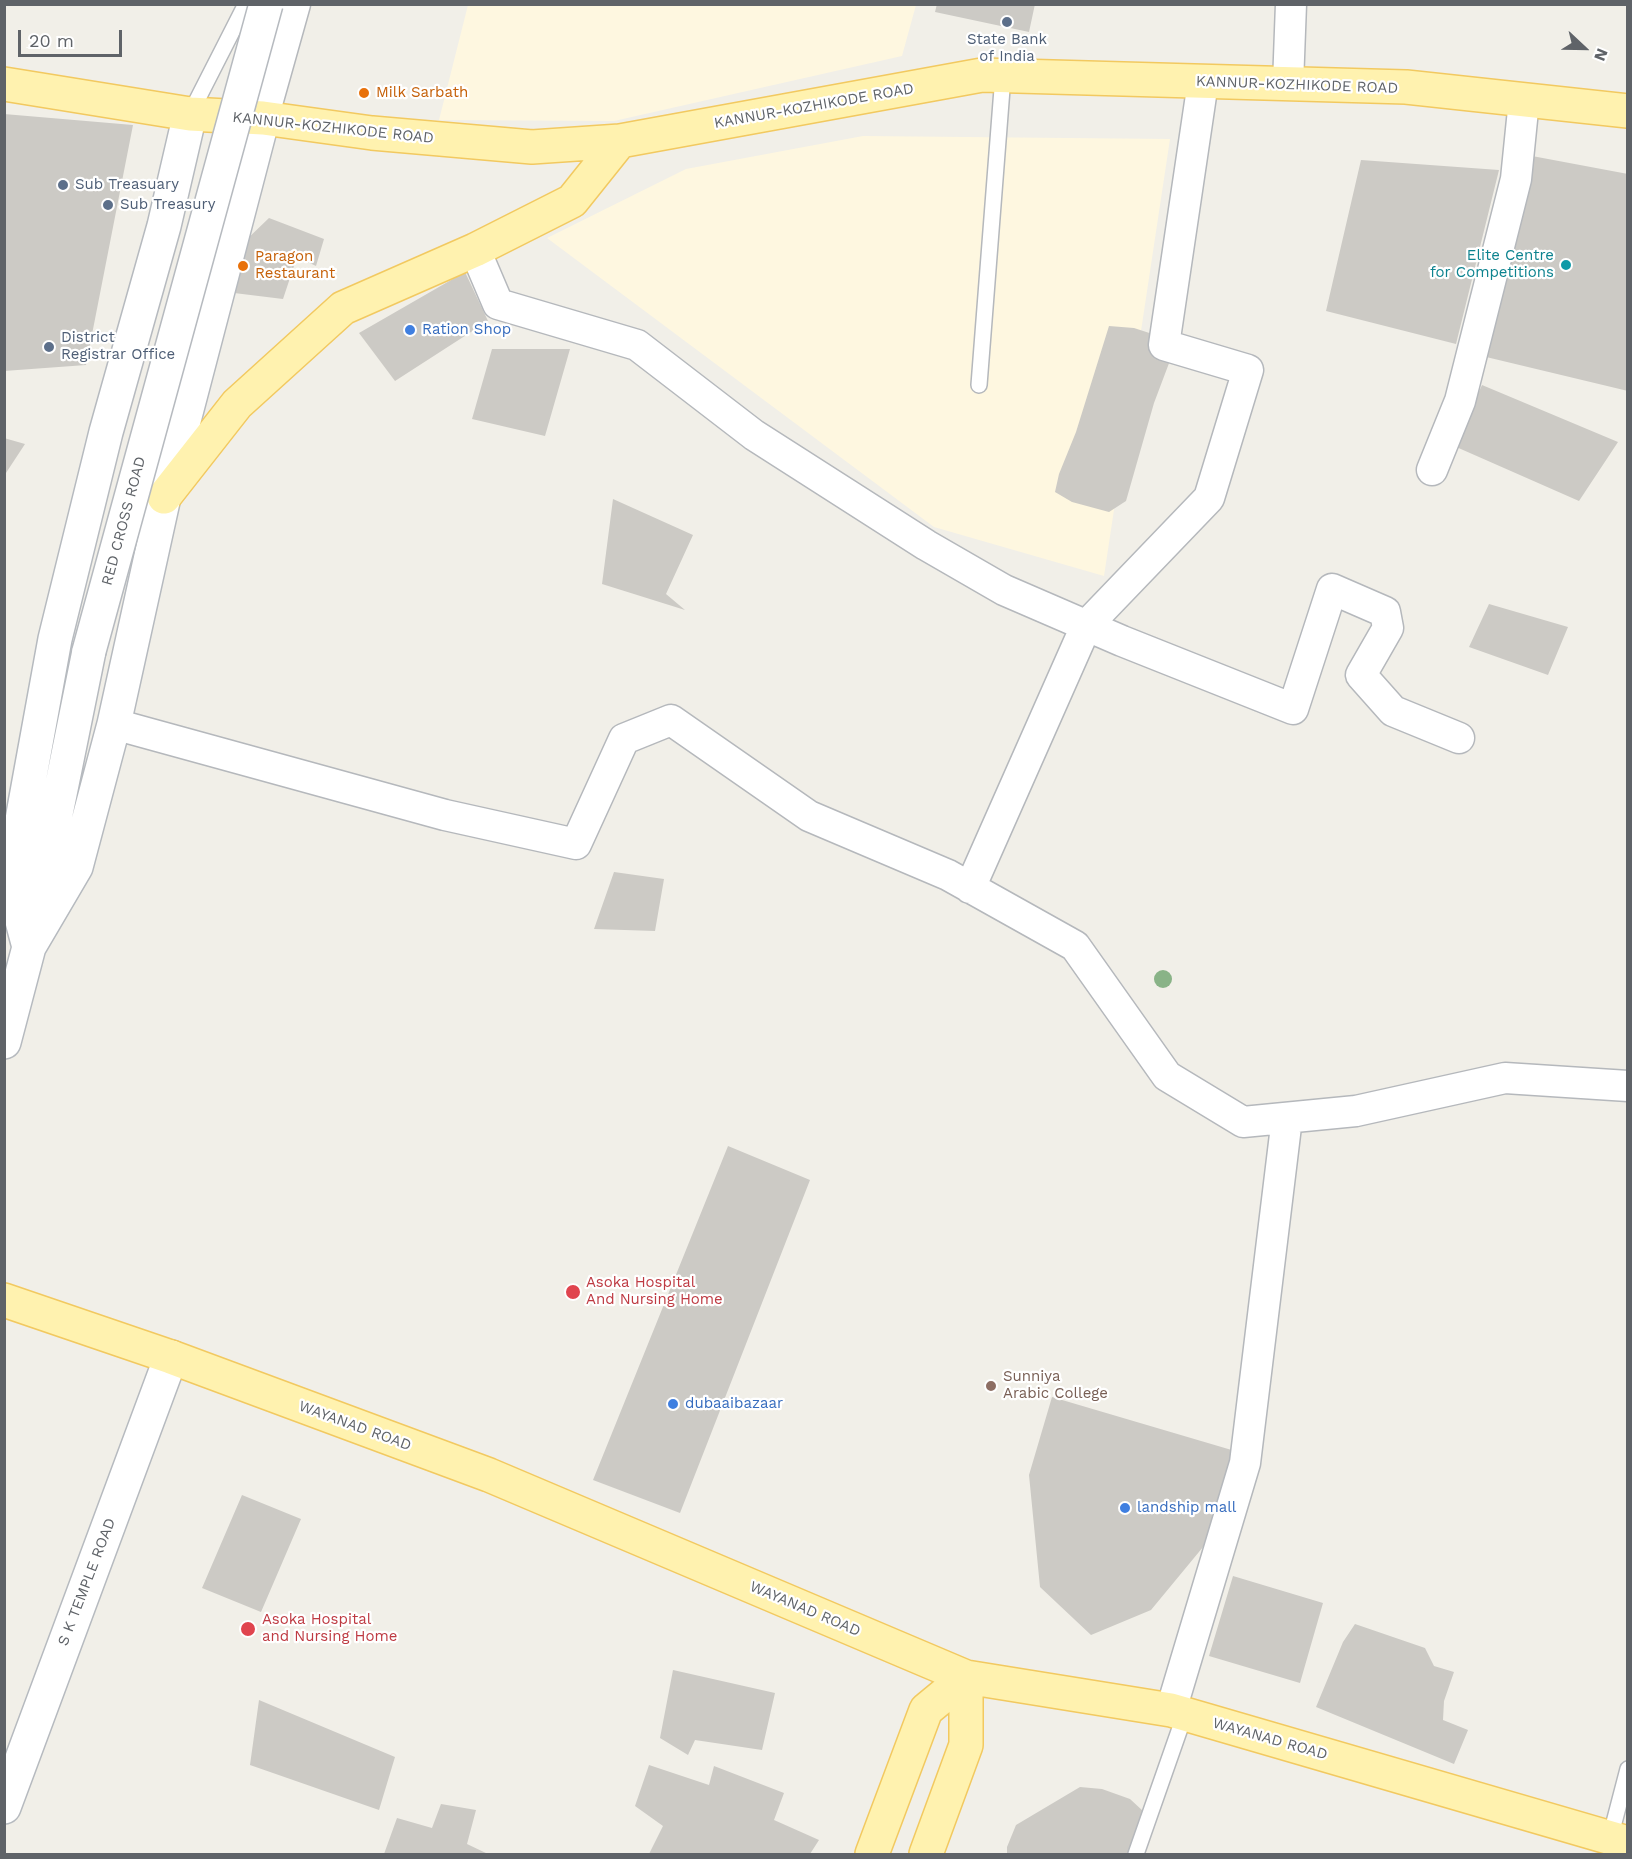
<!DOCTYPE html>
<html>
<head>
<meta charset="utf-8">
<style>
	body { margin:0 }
	#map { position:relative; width:1632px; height:1859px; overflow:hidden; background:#f1efe8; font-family:"Work Sans",sans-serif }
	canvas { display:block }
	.frame { position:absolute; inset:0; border:6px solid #5f6368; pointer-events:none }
	.north { position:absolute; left:1554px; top:18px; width:60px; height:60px; -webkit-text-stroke:4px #fff; paint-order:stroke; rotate:112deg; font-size:16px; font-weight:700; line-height:24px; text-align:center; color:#5f6368 }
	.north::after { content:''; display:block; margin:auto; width:21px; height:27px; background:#5f6368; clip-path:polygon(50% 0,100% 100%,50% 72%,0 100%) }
	.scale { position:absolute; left:18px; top:30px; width:104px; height:27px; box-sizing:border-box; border:3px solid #5f6368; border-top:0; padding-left:8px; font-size:18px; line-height:21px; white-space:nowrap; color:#5f6368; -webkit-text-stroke:4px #fff; paint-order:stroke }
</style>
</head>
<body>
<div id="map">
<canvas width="1632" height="1859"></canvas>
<div class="frame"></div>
<div class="north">N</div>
<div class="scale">20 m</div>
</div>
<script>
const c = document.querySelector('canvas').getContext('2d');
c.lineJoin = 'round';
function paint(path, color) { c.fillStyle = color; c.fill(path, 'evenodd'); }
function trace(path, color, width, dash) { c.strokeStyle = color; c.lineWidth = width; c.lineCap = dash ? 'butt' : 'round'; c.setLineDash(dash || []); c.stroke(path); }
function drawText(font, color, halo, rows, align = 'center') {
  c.font = font + ' "Work Sans",sans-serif'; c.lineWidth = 4.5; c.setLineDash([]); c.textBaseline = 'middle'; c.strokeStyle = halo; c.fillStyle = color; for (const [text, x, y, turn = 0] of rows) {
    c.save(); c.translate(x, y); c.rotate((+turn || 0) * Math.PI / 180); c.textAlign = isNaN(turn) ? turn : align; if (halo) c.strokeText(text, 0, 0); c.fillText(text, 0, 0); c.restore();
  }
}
const commercial = new Path2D(`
	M468 5V4L916 5 902 56 614 121 439 120Z
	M863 136 1170 139 1104 576 934 527 547 238 686 169Z`);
const building = new Path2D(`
	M937 4H1035L1029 32 935 12Z
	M4 114 133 125 86 365 4 371Z
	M1532 156 1628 174V391L1482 356Z
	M1361 160 1499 170 1456 344 1326 311Z
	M269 218 324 239 316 266 297 257 283 299 226 292 244 242Z
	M465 272 488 321 395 381 359 333Z
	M1109 326 1134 328 1177 342 1154 403 1126 501 1109 512 1072 502 1055 492 1059 474 1076 432Z
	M492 349H570L545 436 472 419Z
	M1482 385 1618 442 1579 501 1454 446Z
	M4 438 25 444 4 476Z
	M613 499 693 535 666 594 685 610 602 584Z
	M1489 604 1568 627 1548 675 1469 647Z
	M614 872 664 879 655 931 594 929Z
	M728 1146 810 1180 680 1513 593 1480Z
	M1052 1397 1235 1451 1208 1541 1151 1610 1091 1635 1040 1587 1029 1475Z
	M242 1495 301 1519 261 1612 202 1588Z
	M1233 1576 1323 1603 1300 1683 1209 1656Z
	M1355 1624 1425 1648 1434 1666 1454 1672 1444 1701 1443 1720 1468 1730 1454 1764 1316 1707 1343 1642Z
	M673 1670 775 1693 762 1750 695 1740 688 1755 660 1738Z
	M259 1700 395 1757 379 1810 250 1765Z
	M649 1765 709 1785 714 1766 784 1793 774 1820 819 1840 810 1854H649L663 1826 635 1806Z
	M1080 1787 1102 1789 1130 1799 1143 1811 1128 1854H1007V1847L1016 1825Z
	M441 1804 476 1810 467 1844 488 1854H384L397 1818 432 1828Z`);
const lane = new Path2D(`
	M190 114 246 4
	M979 385 1003 76
	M1610 1838 1628 1769
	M1136 1854 1185 1714`);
const street = new Path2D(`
	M1288 84 1291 4
	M263 118 295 4
	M475 250 498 304 637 345 754 435 926 545 1004 590 1122 641 1293 709 1332 589 1385 612 1388 628 1361 675 1393 711 1459 738
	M1432 470 1460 401 1516 179 1524 100
	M114 724 445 815 576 844 624 739 671 720 809 816 948 875 1075 946 1167 1076 1243 1122 1356 1111 1505 1078 1628 1086
	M970 888 1086 626 1209 498 1248 370 1164 345 1203 82
	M1171 1710 1245 1463 1287 1118`);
const secondary = new Path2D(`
	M29 947 76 867 114 724 164 497 263 118
	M29 947 11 880 55 639 106 432 164 226 190 114
	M4 1042 29 947 89 651
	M4 1807 171 1357`);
const primary = new Path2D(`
	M4 84 190 114 263 118 372 133 532 147 620 141 982 75 1406 87 1628 111
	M164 497 237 404 343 308 475 250 572 201 620 141
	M4 1300 171 1357 489 1475 966 1677 1171 1710 1628 1843
	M872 1854 926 1710 966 1677
	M926 1854 966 1745V1677`);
const secondaryBridge = new Path2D(`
	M89 651 266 4`);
const trees = [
	[1163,979]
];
const markers = [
	[1007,22,6,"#5c6f8a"],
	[364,93,6,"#e8710a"],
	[63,185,6,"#5c6f8a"],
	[108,205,6,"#5c6f8a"],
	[1566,265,6,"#0f9aa8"],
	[243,266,6,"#e8710a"],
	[410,330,6,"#3f7fe0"],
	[49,347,6,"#5c6f8a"],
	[573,1292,8,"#e0444e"],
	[991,1386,6,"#8d6e63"],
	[673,1404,6,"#3f7fe0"],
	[1125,1508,6,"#3f7fe0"],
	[248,1629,8,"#e0444e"]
];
const serviceNames = [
	["State Bank",1007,40,"center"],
	["of India",1007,57,"center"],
	["Sub Treasuary",75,185],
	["Sub Treasury",120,205],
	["District",61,338],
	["Registrar Office",61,355]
];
const streetNames = [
	["KANNUR-KOZHIKODE ROAD",1297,85,2],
	["KANNUR-KOZHIKODE ROAD",814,106,-10],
	["KANNUR-KOZHIKODE ROAD",333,128,6],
	["RED CROSS ROAD",124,521,-75],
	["WAYANAD ROAD",355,1426,20],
	["S K TEMPLE ROAD",87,1582,-69],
	["WAYANAD ROAD",805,1609,23],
	["WAYANAD ROAD",1270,1739,16]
];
const foodNames = [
	["Milk Sarbath",376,93],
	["Paragon",255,257],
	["Restaurant",255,274]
];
const cultureNames = [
	["Elite Centre",1554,256],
	["for Competitions",1554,273]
];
const shopNames = [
	["Ration Shop",422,330],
	["dubaaibazaar",685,1404],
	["landship mall",1137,1508]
];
const healthNames = [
	["Asoka Hospital",586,1283],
	["And Nursing Home",586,1300],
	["Asoka Hospital",262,1620],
	["and Nursing Home",262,1637]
];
const educationNames = [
	["Sunniya",1003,1377],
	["Arabic College",1003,1394]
];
paint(commercial, '#fef7e0');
paint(building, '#cccac5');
trace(lane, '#b5b8bc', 18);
trace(street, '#b5b8bc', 33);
trace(secondary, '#b6babf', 36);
trace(primary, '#f2c960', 36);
trace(lane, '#fff', 15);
trace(street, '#fff', 30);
trace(secondary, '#fff', 33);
trace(primary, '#fff2af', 33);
trace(secondaryBridge, '#b6babf', 36, []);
trace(secondaryBridge, '#fff', 33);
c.fillStyle = '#89b387';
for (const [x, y] of trees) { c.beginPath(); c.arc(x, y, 9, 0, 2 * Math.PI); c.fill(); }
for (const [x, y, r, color] of markers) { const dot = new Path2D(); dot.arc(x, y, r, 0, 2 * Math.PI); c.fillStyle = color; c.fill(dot); trace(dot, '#fff', 2); }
drawText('15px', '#4e5e75', '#fff', serviceNames, 'left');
drawText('15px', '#5f6368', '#fff', streetNames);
drawText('15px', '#c56008', '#fff', foodNames, 'left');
drawText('15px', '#0d838f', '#fff', cultureNames, 'right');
drawText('15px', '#366cbe', '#fff', shopNames, 'left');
drawText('15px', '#be3a42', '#fff', healthNames, 'left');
drawText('15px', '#785e54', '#fff', educationNames, 'left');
</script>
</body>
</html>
